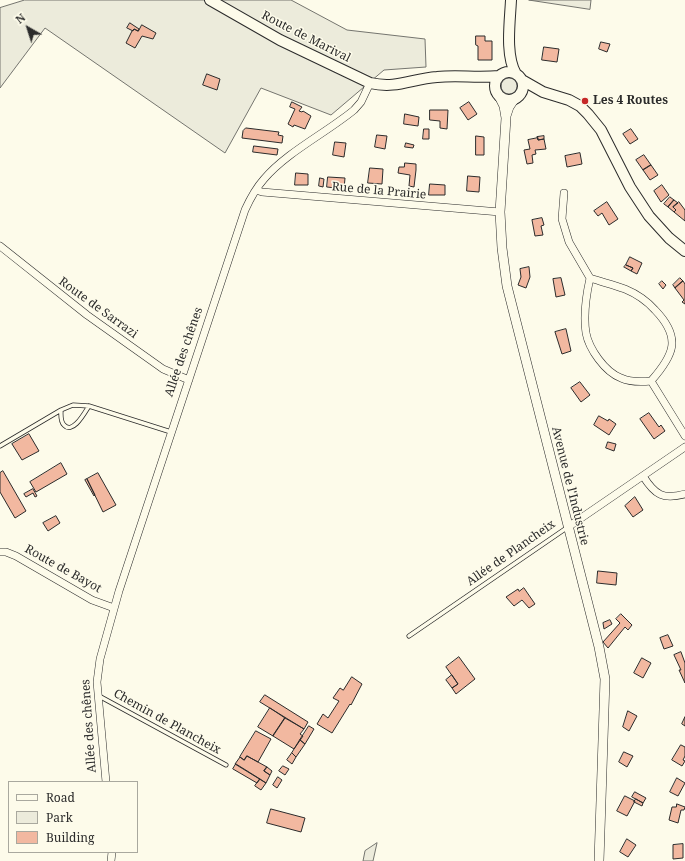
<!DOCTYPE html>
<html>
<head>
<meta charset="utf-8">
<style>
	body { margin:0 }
	#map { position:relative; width:685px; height:861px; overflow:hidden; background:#fdfbea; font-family:"Noto Serif",serif }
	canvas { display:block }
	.legend { position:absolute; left:8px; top:781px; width:130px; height:72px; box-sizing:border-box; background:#fdfbea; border:1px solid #a9a89e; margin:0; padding:5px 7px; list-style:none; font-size:12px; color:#2b2b2b }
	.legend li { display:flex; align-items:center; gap:8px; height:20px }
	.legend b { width:20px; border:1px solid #a9a89e }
	.north { position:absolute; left:8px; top:8px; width:40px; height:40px; -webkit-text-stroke:3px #fdfbea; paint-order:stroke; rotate:321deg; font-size:11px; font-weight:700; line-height:16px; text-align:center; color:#2b2b2b }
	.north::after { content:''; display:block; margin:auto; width:14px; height:18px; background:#2b2b2b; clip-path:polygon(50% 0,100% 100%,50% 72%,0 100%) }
</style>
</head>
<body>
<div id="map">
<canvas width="685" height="861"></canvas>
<ul class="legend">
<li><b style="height:5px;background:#fdfbea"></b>Road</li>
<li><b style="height:11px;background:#ecebdb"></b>Park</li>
<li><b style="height:11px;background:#f2b8a0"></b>Building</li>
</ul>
<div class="north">N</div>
</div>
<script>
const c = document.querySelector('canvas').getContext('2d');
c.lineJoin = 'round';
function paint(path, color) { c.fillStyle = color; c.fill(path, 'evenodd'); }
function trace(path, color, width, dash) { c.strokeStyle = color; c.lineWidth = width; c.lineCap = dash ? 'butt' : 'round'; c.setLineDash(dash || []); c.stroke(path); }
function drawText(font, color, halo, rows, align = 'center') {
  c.font = font + ' "Noto Serif",serif'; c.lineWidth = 3; c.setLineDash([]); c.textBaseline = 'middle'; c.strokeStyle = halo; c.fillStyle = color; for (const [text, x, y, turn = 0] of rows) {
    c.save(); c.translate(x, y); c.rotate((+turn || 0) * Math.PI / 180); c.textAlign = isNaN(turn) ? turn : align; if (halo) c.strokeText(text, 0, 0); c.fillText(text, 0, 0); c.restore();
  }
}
const green = new Path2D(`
	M25 0H291L347 30 425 39 426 67 384 70 331 115 261 88 225 153 45 28 0 88V8Z
	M529 0H591L590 9Z
	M501 86a8 8 0 1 1 16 0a8 8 0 1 1-16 0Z
	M377 843 373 861H363L365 851Z`);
const building = new Path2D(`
	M130 23 139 29 138 31 134 29 133 31 127 28Z
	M142 25 156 33 153 39 142 36 135 48 126 43 132 31 134 29 138 31Z
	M476 36H485V41H492V60H478V46L476 45Z
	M601 42 610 44 607 52 599 49Z
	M544 47 559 49 557 62 542 60Z
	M207 74 220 79 217 90 203 85Z
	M292 102 302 107 299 111 302 112 303 111 311 116 305 129 294 125 293 127 288 124 295 109 290 107Z
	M469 102 477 114 468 120 460 108Z
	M430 110H448L447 129 440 128V121L430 120Z
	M405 114 419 117 418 126 404 124Z
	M246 128 279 132 278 135 283 136 282 143 242 138 243 131Z
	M424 129H429V139H423Z
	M631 129 638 139 630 144 623 134Z
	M377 135 387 136 385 149 375 147Z
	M476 136 484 137V155H476Z
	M544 136V139L538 140 537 137Z
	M538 138V140L544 139 546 149 535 150 536 154 532 155 533 163 527 164 524 150 530 149 528 140Z
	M335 142 346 143 344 157 333 155Z
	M406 143 414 145 413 148 405 147Z
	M254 146 278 149 277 155 253 152Z
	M580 153 582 164 567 167 565 156Z
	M644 155 651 165 643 170 636 160Z
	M405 163 416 164V170L414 187 409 186 410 175 398 173 399 167H404Z
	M651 165 658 175 650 180 643 170Z
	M370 168 383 169 382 184 368 183Z
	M296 173 308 174V185H295Z
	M468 176 480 177 479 192 467 191Z
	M328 177 345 178 344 189 327 187Z
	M320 178 324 179 323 187 319 186Z
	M430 184 445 185V195H429Z
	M662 185 669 195 661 202 654 191Z
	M670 197 674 200 668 207 664 204Z
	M674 200 678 203 673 207 676 210 674 212 668 207Z
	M607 202 618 219 609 225 602 213 598 216 594 211Z
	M679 202 685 210V221L674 212 676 210 673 207Z
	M542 218 544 225 541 226 543 235 535 236 532 220Z
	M630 257 642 263 637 274 631 271 633 268 626 265Z
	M626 265 633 268 631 271 624 267Z
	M529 267 530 277 526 288 518 285 521 277 520 269Z
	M561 278 565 295 556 297 553 279Z
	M680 278 683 281 675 288 673 285Z
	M662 281 666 285 663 289 659 284Z
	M683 281 685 284V304L682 302 684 300 675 288Z
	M566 329 571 351 562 354 555 332Z
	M580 382 590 395 581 402 571 388Z
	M649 413 659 427 661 425 665 431 654 439 640 419Z
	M599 416 608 421 609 419 616 424 609 435 594 425Z
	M29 434 39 451 22 460 12 444Z
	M608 442 616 444 614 451 606 448Z
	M61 463 67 474 36 492 30 482Z
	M3 471 26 511 15 518 0 492V473Z
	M98 473 116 505 103 512 87 479Z
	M87 479 95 495 94 496 85 480Z
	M33 489 37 496 35 497 33 493 26 497 24 494Z
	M635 497 643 510 633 517 625 506Z
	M56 516 60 523 48 531 43 523Z
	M598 571 617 573 616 585 597 583Z
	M524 588 535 604 529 608 522 600 514 606 506 597 518 589 519 591Z
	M621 614 632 625 628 630 625 627 608 648 603 642 620 623 616 619Z
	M610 620 612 624 604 629 603 623Z
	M668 635 673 646 664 649 660 638Z
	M681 652 685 663V683L679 670H681L674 655Z
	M459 657 475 679 456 694 452 688 458 684 446 667Z
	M642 658 651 663 643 678 634 673Z
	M452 675 458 684 452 688 446 680Z
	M352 677 362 684 351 705 350 704 332 733 317 724 323 714 328 718 339 701 333 698 340 688 343 690Z
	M265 695 308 722 304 729 260 702Z
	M270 708 285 718 273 736 258 727Z
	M628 711 637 716 629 731 623 727Z
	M685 717V726L682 724Z
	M285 718 304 729 300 734 303 736 294 749 273 736Z
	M309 726 314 729 305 744 300 740Z
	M256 731 271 739 258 762 247 756 244 760 240 757Z
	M300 740 305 744 296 757 292 753Z
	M681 745 685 747V756L683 760 685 761 682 766 672 760Z
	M624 752 633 756 627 767 619 762Z
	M292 753 296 757 292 764 287 760Z
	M247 756 267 767 264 771 270 775 266 783 235 764 240 757 244 760Z
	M236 764 260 779 257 783 233 769Z
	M283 766 289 769 285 775 279 771Z
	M267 767 272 771 270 775 264 771Z
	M278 777 282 780 277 788 273 785Z
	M677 778 685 783 678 796 670 792Z
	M260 779 266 783 261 790 255 786Z
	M635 792 646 798 643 803 632 797Z
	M625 796 635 801 627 816 617 811Z
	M636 799 643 803 642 806 634 802Z
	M677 804 685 807 684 810H681L678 823 669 820 672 807H676Z
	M271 809 305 818 301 832 267 823Z
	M627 839 636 845 628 857 620 852Z
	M683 844V858L673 859V845Z`);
const service = new Path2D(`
	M61 410C61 415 60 421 64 425 73 435 85 412 89 406
	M0 446 61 410 73 405 89 406 171 432
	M409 636 568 527
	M99 696 226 765`);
const minor = new Path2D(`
	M256 190 262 192 500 212
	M564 193 562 219 569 242 590 278C586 296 583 314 586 333 589 349 605 372 621 378 630 382 641 382 651 381
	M0 246 87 315 163 369 189 380
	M590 278C602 282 614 285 625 289 637 294 647 301 655 310 682 338 674 355 651 381L685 436
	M643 476C655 495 663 500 685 494
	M568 527 685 447
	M0 552H6L16 556 92 600 114 608
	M106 782 97 682 100 659 119 591 245 210C250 199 256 188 264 179 287 152 326 133 354 110L361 102 370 83
	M111 861 112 852`);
const tertiary = new Path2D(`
	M499 96 504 106 506 118 500 212 502 248 507 286 599 647 605 679 599 861
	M506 116 509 107 515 98`);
const secondary = new Path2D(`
	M210 0 280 40 370 83C397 89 411 79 437 77 457 75 478 78 499 76
	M511 0C510 22 505 55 516 74
	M495 86a14 14 0 1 1 28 0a14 14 0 1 1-28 0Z
	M522 80 543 92 569 100 580 106 588 114 601 130 630 187 649 216 669 238 685 251`);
const markers = [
	[585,101,4,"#c62828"]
];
const streetNames = [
	["Route de Marival",306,37,27],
	["Rue de la Prairie",379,191,5],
	["Route de Sarrazi",98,308,36],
	["Allée des chênes",184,352,-71],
	["Avenue de l'Industrie",570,486,76],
	["Allée de Plancheix",511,553,-35],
	["Route de Bayot",63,569,29],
	["Chemin de Plancheix",167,722,29],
	["Allée des chênes",89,726,-94]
];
const poiNames = [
	["Les 4 Routes",593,101]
];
paint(green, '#ecebdb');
trace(green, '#74746e', 1);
paint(building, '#f2b8a0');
trace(building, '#2b2b2b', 1);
trace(service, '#2b2b2b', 5);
trace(minor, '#2b2b2b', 8);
trace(tertiary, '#2b2b2b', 10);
trace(secondary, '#2b2b2b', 12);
trace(service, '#fdfbea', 3.5);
trace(minor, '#fdfbea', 7);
trace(tertiary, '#fdfbea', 9);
trace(secondary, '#fdfbea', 10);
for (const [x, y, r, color] of markers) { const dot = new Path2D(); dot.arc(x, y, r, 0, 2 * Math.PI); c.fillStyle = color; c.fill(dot); trace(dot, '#fdfbea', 1.5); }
drawText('12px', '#2b2b2b', '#fdfbea', streetNames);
drawText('bold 12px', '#2b2b2b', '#fdfbea', poiNames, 'left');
</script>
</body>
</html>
